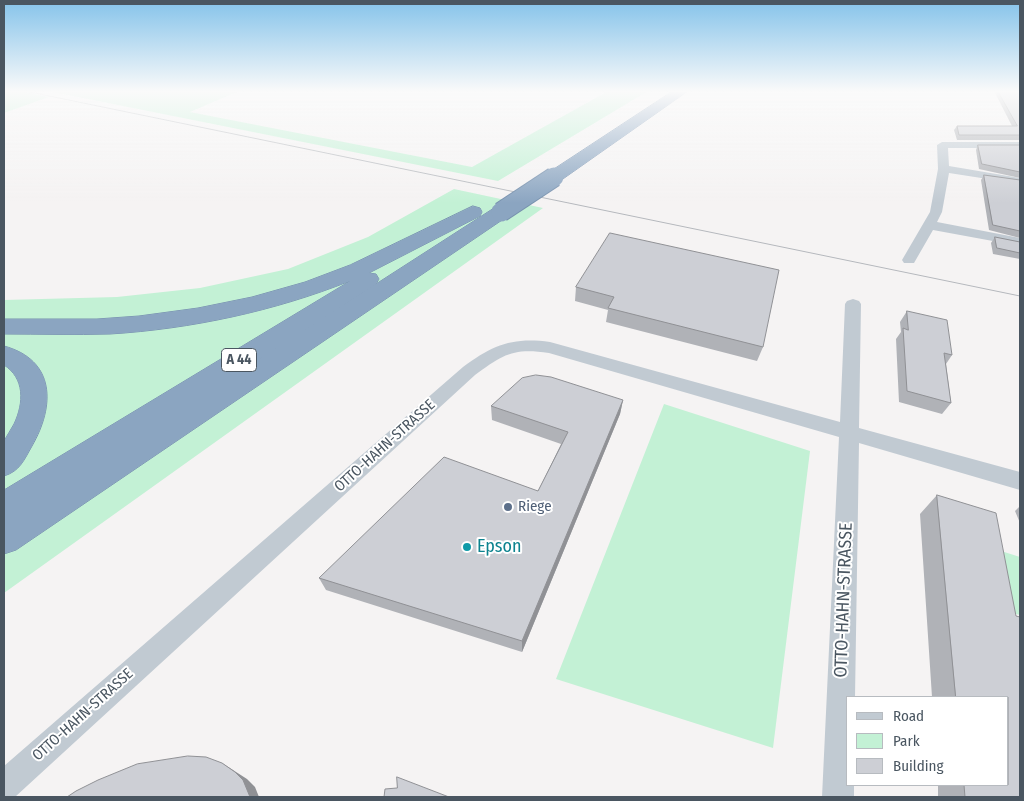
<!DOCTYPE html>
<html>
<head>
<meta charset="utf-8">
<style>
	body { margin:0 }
	#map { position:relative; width:1024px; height:801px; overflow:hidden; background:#f5f3f3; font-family:"Fira Sans Condensed",sans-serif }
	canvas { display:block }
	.frame { position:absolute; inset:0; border:5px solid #4a5661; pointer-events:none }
	.legend { position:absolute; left:846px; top:696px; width:162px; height:90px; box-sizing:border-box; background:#fff; border:1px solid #b7bbc0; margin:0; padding:6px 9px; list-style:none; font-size:15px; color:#4a5661 }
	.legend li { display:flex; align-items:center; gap:10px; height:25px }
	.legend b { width:25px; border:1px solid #b7bbc0 }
</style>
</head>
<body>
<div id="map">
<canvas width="1024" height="801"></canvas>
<div class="frame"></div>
<ul class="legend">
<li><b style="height:6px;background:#c1cad2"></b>Road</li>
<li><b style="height:14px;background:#c3f1d5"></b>Park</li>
<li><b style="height:14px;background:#cdcfd5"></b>Building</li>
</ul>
</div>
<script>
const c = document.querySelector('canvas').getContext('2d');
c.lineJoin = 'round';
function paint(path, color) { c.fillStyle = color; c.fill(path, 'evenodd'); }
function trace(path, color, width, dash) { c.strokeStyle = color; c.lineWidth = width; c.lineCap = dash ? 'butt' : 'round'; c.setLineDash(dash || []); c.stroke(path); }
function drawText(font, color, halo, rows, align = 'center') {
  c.font = font + ' "Fira Sans Condensed",sans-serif'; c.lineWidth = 4; c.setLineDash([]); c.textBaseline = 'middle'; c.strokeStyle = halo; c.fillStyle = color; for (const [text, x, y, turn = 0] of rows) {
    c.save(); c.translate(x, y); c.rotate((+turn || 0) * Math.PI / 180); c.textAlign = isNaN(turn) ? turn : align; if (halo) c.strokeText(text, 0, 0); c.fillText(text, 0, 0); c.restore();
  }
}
const green = new Path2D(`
	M4 91H19L49 97 4 113Z
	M48 91H239L190 112 472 167 608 91H648L498 181Z
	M454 189 543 208 4 593V300L117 297 200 288 288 269 368 237Z
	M664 404 810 451 773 748 556 679Z
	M998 550 1020 557V615L1008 612Z`);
const minor = new Path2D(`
	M942 142H1020V148H948L949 166 1020 178V184L949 173 942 212 937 222 1020 238V246L933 230 914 263H904L902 260 930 212 938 169 937 145Z
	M853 299 859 301 861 304 859 428 1020 472V490L859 443 855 697H848V785H854V797H822L839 437 549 353C513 348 504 354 475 375L15 797H4V766L463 367C493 345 512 337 550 342L840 422 845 304 847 301Z`);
const motorway = new Path2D(`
	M673 91H688L560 181H548L545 177 548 173Z
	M473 206 480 208 482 212 480 216 369 273 376 274 379 279 376 284 174 414 494 208 501 206 508 208 510 212 508 216 16 550 4 554V490L350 281C275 311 191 329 110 334 75 335 39 334 4 334V319H97L139 316 198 308 252 297 305 282 350 265Z
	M4 346C56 360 55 406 32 446 24 460 20 471 4 476 3 467 1 450 4 441 7 435 11 430 14 424 24 403 25 378 4 365Z`);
const tram = new Path2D(`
	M25 91 1020 296`);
const motorwayBridge = new Path2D(`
	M501 212 554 177`);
const wall = new Path2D(`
	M994 91H1020V140H957L954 130 957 126H1012Z
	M978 145H1020V178L979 169 976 150Z
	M984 175 1020 180V238L989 230 981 180Z
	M610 233 763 347 757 361 606 322 608 310 575 301 576 287Z
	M995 237 1020 242V259L993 254 991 243Z
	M907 311 952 355 946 364 951 403 942 414 899 402 896 339 901 332 900 322Z
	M623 400 620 414 522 652 326 590 319 578 538 491 561 444 492 420 491 406Z
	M937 495 1016 616 1020 797H938V785H1008V697H932L920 514Z
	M1020 506V523L1015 511Z`);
const shadedWall = new Path2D(`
	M623 400 620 414 522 652V641Z
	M222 763 247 779 255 787 259 797H250Z`);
const building = new Path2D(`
	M998 91H1020V135H959L957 126H1017Z
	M978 145H1020V172L982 164Z
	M984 175 1020 180V231L993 225Z
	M610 233 779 270 763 347 608 308 614 297 576 287Z
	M995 237 1020 242V253L997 248Z
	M907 311 947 320 952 355 944 353 951 403 907 391 903 328 908 330Z
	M536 375 551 377 623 400 522 641 319 578 444 457 538 491 568 432 491 406 522 378Z
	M937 495 996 513 1016 616 1020 617V797H965L964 785H1008V697H956Z
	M188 756 206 757 222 763 235 772 243 780 250 797H67L76 791 98 780 137 764Z
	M397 777 449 797H384L385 789 397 788Z`);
const markers = [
	[508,507,5,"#5c6f8a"],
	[467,547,5,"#0f9aa8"]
];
const shields = [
	[239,360,35]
];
const shieldNames = [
	["A 44",239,360]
];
const streetNames = [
	["OTTO-HAHN-STRASSE",385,446,-42],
	["OTTO-HAHN-STRASSE",83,715,-42]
];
const serviceNames = [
	["Riege",518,507]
];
const nearCulturenames = [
	["Epson",477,547]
];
const nearStreetnames = [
	["OTTO-HAHN-STRASSE",844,600,-88]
];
paint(green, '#c3f1d5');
trace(motorway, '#7690ad', 1);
paint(minor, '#c1cad2');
paint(motorway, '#8ba5c1');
trace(tram, '#b5b8bd', 1);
trace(motorwayBridge, '#7690ad', 21, []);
trace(motorwayBridge, '#8ba5c1', 19);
paint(wall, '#b0b2b7');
paint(shadedWall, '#909195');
paint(building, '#cdcfd5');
trace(building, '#909195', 1);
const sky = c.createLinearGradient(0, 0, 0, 203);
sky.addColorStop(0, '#85c3ea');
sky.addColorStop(0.45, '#fafafa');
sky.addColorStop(1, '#fafafa00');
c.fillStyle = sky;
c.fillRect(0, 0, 1024, 203);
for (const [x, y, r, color] of markers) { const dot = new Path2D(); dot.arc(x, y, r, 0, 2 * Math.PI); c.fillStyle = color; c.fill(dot); trace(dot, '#fff', 2); }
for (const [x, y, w] of shields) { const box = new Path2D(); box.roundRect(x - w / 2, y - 11.5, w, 23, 4); c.fillStyle = '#fff'; c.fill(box); trace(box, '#4a5661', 1); }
drawText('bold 14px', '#4a5661', null, shieldNames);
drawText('15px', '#4a5661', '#fff', streetNames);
drawText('15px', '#4e5e75', '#fff', serviceNames, 'left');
drawText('18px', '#0d838f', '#fff', nearCulturenames, 'left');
drawText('18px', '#4a5661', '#fff', nearStreetnames);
</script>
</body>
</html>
